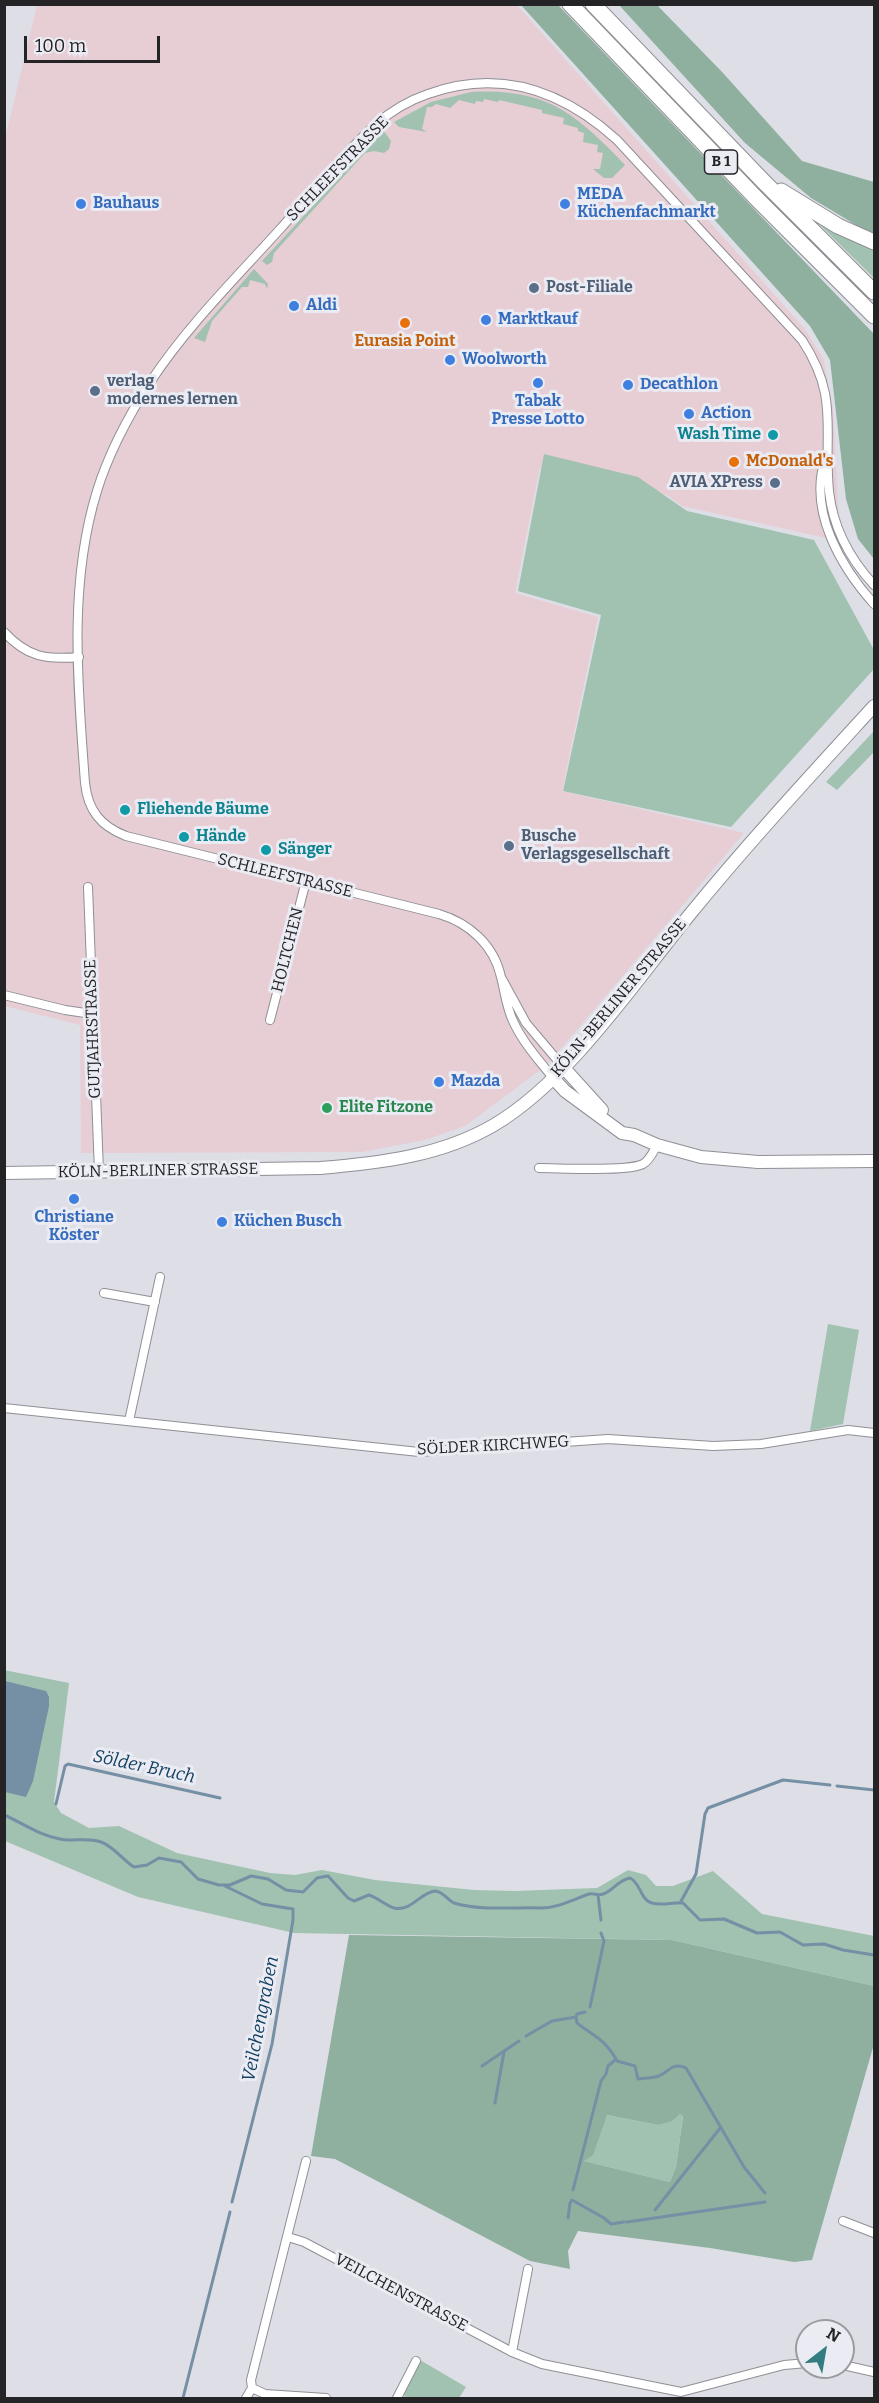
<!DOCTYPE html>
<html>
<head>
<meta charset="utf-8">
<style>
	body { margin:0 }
	#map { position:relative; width:879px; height:2403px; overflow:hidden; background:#dedee6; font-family:Bitter,serif }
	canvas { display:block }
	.frame { position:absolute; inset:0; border:6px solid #242427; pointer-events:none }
	.north { position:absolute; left:795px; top:2319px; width:60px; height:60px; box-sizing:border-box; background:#ebebf3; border:2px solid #9b9ba1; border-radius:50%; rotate:31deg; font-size:16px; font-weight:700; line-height:24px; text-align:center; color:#242427 }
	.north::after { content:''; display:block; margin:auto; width:21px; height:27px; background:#337c80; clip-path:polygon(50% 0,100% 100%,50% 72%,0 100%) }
	.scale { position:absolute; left:24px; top:36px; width:136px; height:27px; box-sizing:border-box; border:3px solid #242427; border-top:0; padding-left:8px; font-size:18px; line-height:21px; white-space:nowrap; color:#242427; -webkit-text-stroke:4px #ebebf3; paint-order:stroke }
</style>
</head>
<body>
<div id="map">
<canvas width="879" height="2403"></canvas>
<div class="frame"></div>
<div class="north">N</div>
<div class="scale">100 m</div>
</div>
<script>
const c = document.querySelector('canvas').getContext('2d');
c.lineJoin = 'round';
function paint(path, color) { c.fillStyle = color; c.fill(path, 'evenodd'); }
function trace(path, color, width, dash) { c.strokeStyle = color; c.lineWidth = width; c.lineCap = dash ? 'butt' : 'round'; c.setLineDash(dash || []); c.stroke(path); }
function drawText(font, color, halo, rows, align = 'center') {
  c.font = font + ' Bitter,serif'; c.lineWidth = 6; c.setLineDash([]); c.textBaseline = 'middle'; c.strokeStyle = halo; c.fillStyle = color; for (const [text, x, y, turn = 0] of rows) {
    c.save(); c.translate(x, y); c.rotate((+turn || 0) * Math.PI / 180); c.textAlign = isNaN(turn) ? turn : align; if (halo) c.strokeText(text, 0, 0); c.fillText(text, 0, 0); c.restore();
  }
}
const commercial = new Path2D(`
	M37 5H517L804 328 823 358 833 409 840 541 682 506 667 495 540 467 515 593 598 617 562 791 744 833 547 1065 465 1126 425 1140 362 1152 81 1153 80 1025 5 1006 4 143Z`);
const green = new Path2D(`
	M471 92C547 88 575 113 625 165L612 178H604L593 169H600L603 153 597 152 598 145 583 142 584 133 578 131V128L563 124 564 118 542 113V110L499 100 498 102 484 99 483 102 476 101 475 104 459 100 450 108 436 104 432 107H427L422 129 427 132 399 127 394 122 431 102Z
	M383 130 391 141 389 149 384 153 374 151 365 153 274 253 272 262 267 265 262 261Z
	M815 220 874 247V278Z
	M254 269 268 284 267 289 265 284 250 280 248 287H242L212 321 205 342 194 338Z
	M544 454 638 477 687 511 814 540 874 650V669L731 827 563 791 601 615 518 591Z
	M874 731V752L837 790 826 782Z
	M828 1324 859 1330 843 1424 810 1431Z
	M4 1670 69 1683 54 1802 61 1813 89 1828 119 1826 177 1853 270 1873 295 1875 322 1870 375 1880 474 1890 515 1891 597 1888 628 1870 646 1875 656 1886H673L713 1871 762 1914 874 1936V1986L672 1940 294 1933 138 1897 5 1841Z
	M680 2114 683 2115 676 2167 670 2182 584 2161 607 2115 658 2125Z
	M420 2360 466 2387 459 2398H405L403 2390Z`);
const forest = new Path2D(`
	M521 5H558L874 334V559L858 539 846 499 830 360 810 326Z
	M619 5H657L723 73 802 161 874 182V234L866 231 811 198 745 143Z
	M349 1935 672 1940 874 1986V2044L812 2260 794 2262 710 2248 578 2231 568 2251 570 2269 530 2261 335 2159 311 2156ZM680 2114 683 2116 676 2167 670 2182 584 2161 593 2155 607 2115 658 2125 672 2121Z`);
const water = new Path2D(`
	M5 1681 46 1691 49 1697V1706L33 1781 26 1797 5 1792Z`);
const stream = new Path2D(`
	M837 1786 874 1790
	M56 1804 65 1766 68 1764 220 1798
	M4 1815C23 1823 38 1835 60 1839 73 1842 87 1837 101 1842 113 1846 123 1860 134 1867L147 1865 159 1858 181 1862 198 1879 219 1885H230L251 1876 268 1879 286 1890 303 1892 317 1878 328 1876 348 1898 354 1901 369 1895C378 1898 385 1905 394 1908 411 1912 421 1892 435 1891 442 1891 448 1900 454 1903 480 1911 514 1907 541 1908 558 1908 574 1899 589 1894 594 1893 598 1896 603 1894 613 1891 618 1880 630 1878 641 1883 640 1900 652 1903 662 1906 673 1902 683 1903L700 1920 724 1919 757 1933 780 1932 803 1945 824 1944 843 1950 874 1955
	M225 1886 262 1904 293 1909V1920L272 2044 232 2202
	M598 1895 601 1920
	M680 1903 696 1874 705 1814 708 1808 783 1780 830 1785
	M590 2007 604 1941 601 1933
	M585 2012 577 2014 576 2017 577 2023C595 2037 605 2039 617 2061L635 2066 638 2079C644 2078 653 2078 659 2076 670 2071 672 2062 686 2068L744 2167 765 2193
	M526 2036 552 2021 576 2017
	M482 2066 519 2041
	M495 2103 504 2052
	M573 2190 601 2081 606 2074 608 2066 616 2059
	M655 2210 721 2127
	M568 2218 570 2203 572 2200 604 2218 611 2224 624 2222
	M627 2222 765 2202
	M183 2398 230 2212`);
const street = new Path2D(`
	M825 460C808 511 841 567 874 604
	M4 632C27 657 46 660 79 657
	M88 887 99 1172
	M502 979 526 1023 564 1068
	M4 995 65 1010 92 1014
	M270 1020 306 881
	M553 1078C539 1060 523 1043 513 1021 506 1006 505 992 501 977 494 945 469 923 439 914L126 836C100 826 88 810 85 783 78 686 68 585 97 491 109 452 129 415 151 381 188 325 237 277 281 228 312 194 341 156 375 125 390 112 410 100 428 94 500 68 562 90 617 140L802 340C840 398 823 429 829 491 833 528 850 559 874 585
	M539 1168C561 1168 628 1172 643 1164 650 1160 653 1152 657 1145
	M104 1293 155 1302
	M4 1408 419 1452 608 1439 713 1446 761 1444 848 1430 874 1433
	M129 1421 160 1277
	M843 2221 874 2233
	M288 2237 304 2242 512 2352 542 2364 681 2392 784 2365 807 2363
	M512 2352 528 2269
	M843 2365 874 2372
	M252 2388 265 2394 326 2398
	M246 2398 252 2388 251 2380 306 2161
	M397 2398 416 2361`);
const secondary = new Path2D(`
	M564 1068 602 1110
	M553 1078 565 1091 622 1133 634 1135 657 1145 701 1157 758 1162 874 1161
	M4 1173 320 1168C380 1163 441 1156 494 1125 570 1080 635 981 691 913 749 842 812 774 874 706`);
const highway = new Path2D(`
	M570 4 757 199 874 316
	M593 4 763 181 874 292
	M781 191 838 226 874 242`);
const markers = [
	[81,204,6,"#3f7fe0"],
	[565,204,6,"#3f7fe0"],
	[534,288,6,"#5c6f8a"],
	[294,306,6,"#3f7fe0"],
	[486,320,6,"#3f7fe0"],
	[405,323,6,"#e8710a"],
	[450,360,6,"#3f7fe0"],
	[538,383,6,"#3f7fe0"],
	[628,385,6,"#3f7fe0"],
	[95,391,6,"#5c6f8a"],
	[689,414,6,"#3f7fe0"],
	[773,435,6,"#0f9aa8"],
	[734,462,6,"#e8710a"],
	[775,483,6,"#5c6f8a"],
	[125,810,6,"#0f9aa8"],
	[184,837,6,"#0f9aa8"],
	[509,846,6,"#5c6f8a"],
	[266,850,6,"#0f9aa8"],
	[439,1082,6,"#3f7fe0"],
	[327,1108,6,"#2e9e5b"],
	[74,1199,6,"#3f7fe0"],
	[222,1222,6,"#3f7fe0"]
];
const shields = [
	[721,162,33]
];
const shieldNames = [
	["B 1",721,162]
];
const streetNames = [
	["SCHLEEFSTRASSE",338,169,-46],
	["SCHLEEFSTRASSE",285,876,14],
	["HOLTCHEN",288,950,-76],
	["KÖLN-BERLINER STRASSE",619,998,-50],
	["GUTJAHRSTRASSE",93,1029,-92],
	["KÖLN-BERLINER STRASSE",158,1171,-1],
	["SÖLDER KIRCHWEG",493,1446,-3],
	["VEILCHENSTRASSE",401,2293,28]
];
const shopNames = [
	["MEDA",577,195],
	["Küchenfachmarkt",577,213],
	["Bauhaus",93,204],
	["Aldi",306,306],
	["Marktkauf",498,320],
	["Woolworth",462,360],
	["Decathlon",640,385],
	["Tabak",538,402,"center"],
	["Presse Lotto",538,420,"center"],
	["Action",701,414],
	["Mazda",451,1082],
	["Christiane",74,1218,"center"],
	["Köster",74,1236,"center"],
	["Küchen Busch",234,1222]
];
const serviceNames = [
	["Post-Filiale",546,288],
	["verlag",107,382],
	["modernes lernen",107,400],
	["AVIA XPress",763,483,"right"],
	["Busche",521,837],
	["Verlagsgesellschaft",521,855]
];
const foodNames = [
	["Eurasia Point",405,342],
	["McDonald's",746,462,"left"]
];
const cultureNames = [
	["Wash Time",761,435,"right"],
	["Fliehende Bäume",137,810],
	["Hände",196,837],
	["Sänger",278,850]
];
const leisureNames = [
	["Elite Fitzone",339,1108]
];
const waterNames = [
	["Sölder Bruch",144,1767,12],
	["Veilchengraben",261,2019,-79]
];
paint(commercial, '#e7cdd4');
paint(green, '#a1c2b1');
paint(forest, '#8fb09f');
paint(water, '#758fa5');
trace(stream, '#758fa5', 3);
trace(street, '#8f8f96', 10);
trace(secondary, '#8f8f96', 14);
trace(highway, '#8f8f96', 17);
trace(street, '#fff', 8);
trace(secondary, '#fff', 12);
trace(highway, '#fff', 15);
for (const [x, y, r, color] of markers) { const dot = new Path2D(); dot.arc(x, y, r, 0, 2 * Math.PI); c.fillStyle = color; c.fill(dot); trace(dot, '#ebebf3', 2); }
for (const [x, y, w] of shields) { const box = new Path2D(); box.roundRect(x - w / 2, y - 12, w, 24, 4.5); c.fillStyle = '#ebebf3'; c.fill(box); trace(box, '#242427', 1.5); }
drawText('bold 15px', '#242427', null, shieldNames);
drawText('16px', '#242427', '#ebebf3', streetNames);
drawText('bold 16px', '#366cbe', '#ebebf3', shopNames, 'left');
drawText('bold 16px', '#4e5e75', '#ebebf3', serviceNames, 'left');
drawText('bold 16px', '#c56008', '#ebebf3', foodNames);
drawText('bold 16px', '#0d838f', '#ebebf3', cultureNames, 'left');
drawText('bold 16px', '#27864d', '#ebebf3', leisureNames, 'left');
drawText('italic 18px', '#154262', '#ebebf3', waterNames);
</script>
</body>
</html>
